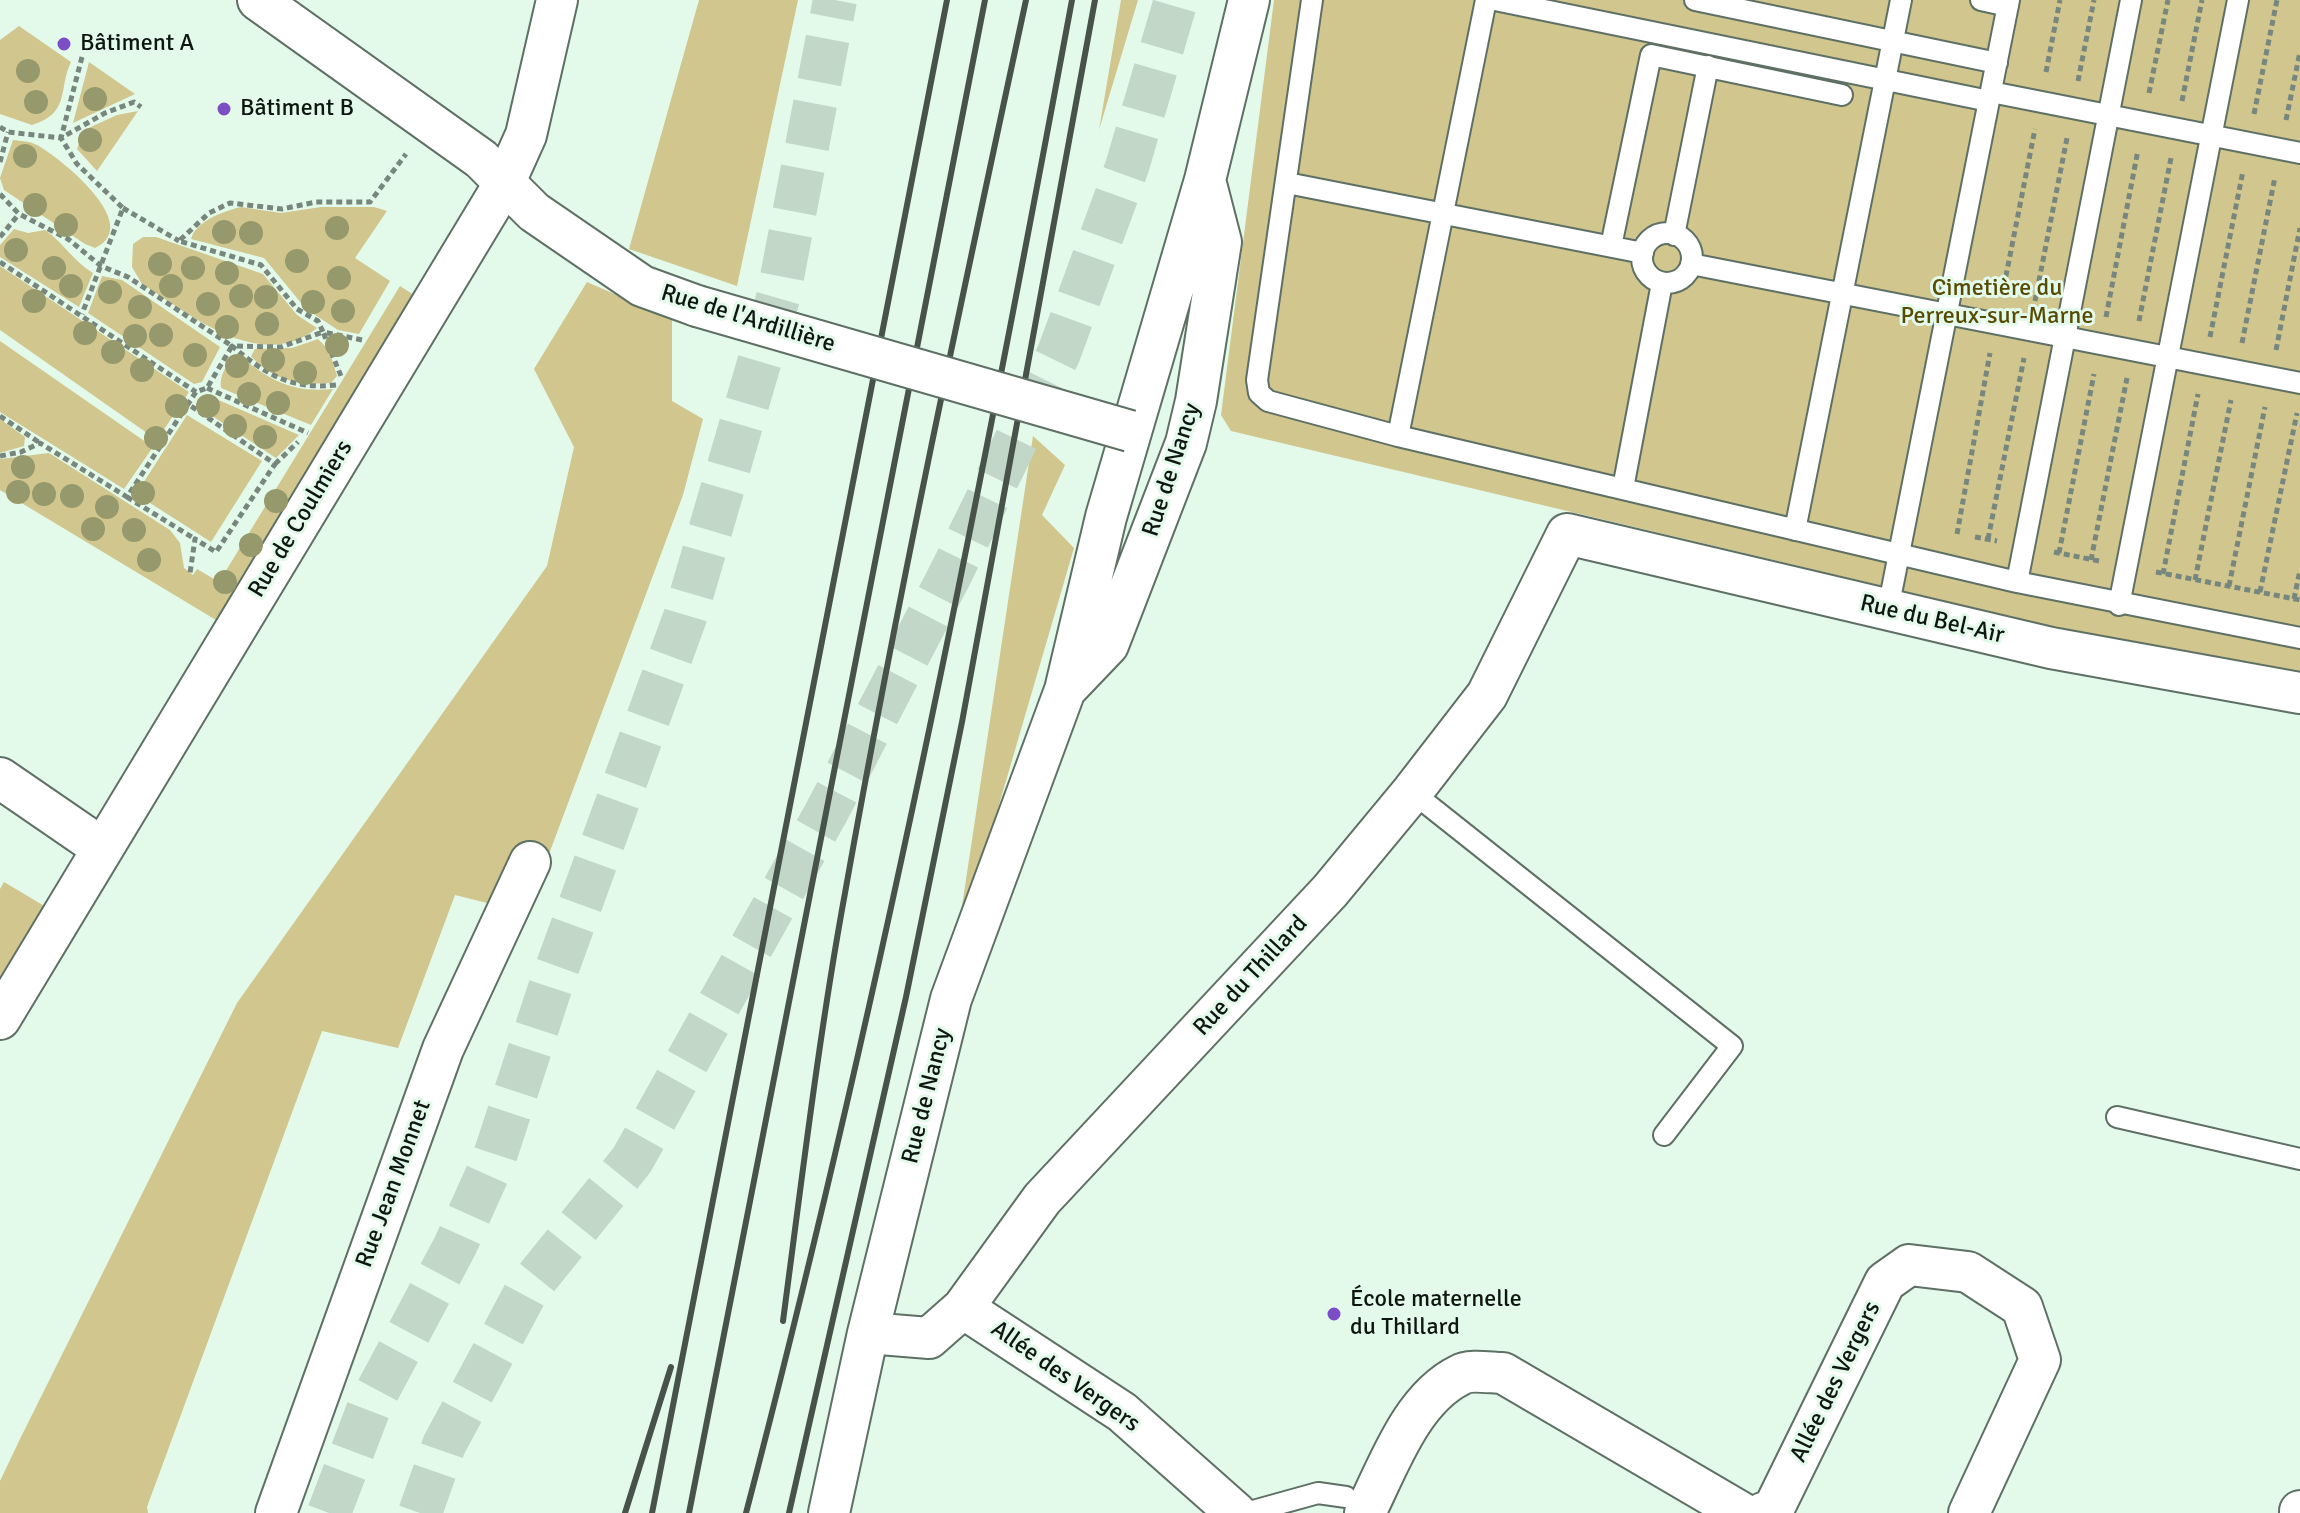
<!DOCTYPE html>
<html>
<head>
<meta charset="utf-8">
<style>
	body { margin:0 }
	canvas { display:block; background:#e3f9ea }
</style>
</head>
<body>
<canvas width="2300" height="1513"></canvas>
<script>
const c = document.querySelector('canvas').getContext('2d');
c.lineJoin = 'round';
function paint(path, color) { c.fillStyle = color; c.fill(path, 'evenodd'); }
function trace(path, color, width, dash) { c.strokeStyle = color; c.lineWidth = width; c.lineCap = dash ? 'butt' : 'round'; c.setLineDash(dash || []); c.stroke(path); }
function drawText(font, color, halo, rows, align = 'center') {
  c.font = font + ' Signika,sans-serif'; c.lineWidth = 6; c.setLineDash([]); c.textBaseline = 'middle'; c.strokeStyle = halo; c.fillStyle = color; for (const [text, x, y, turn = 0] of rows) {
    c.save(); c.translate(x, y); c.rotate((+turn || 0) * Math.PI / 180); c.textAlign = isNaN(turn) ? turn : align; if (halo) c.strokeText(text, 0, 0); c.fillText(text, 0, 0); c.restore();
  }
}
const green = new Path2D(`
	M699 0H798L737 286 629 249Z
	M1121 0H1138L1099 130Z
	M1274 0H2300V673L2093 636 1231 431 1221 415Z
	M19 26 71 62C58 89 71 113 32 125L0 114V40Z
	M89 62 135 94 73 123Z
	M138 111 97 171 77 149 84 130 117 115Z
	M13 140C21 141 30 141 37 145 59 157 145 225 95 248L85 244 4 190 0 178Z
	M241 207 281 213 321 207H374L387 211 355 258 390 281 359 334 338 330 306 309 264 258 191 239C196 221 224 211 241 207Z
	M14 229 28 233 45 230C64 243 73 261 93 273L79 307 0 257V245Z
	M143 237H156L263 274 297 315 317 328C260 374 190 314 142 284L132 267 133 244Z
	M0 266 189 392 157 440 0 330Z
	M102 276 122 280 220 347 202 382 194 384 88 313Z
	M587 282 672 319V401L703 419 683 495 527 913 455 895 398 1048 322 1031 147 1507 148 1513H0V1481L20 1439 237 1003 547 566 574 447 534 369Z
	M400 286 414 295 216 620 0 490V459L49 453 170 530 180 543 184 568 193 575 197 569 219 582Z
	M318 339 329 350 337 376 331 383C301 385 272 381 251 356L255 349 292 348Z
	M0 341 153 447 124 489 0 412Z
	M239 355C270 381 293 393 333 389L311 425 221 388C219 376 228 359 239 355Z
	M214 398 299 435 276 458 197 406 202 399Z
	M187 415 262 461 211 542 136 494Z
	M0 419 25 437 24 446 0 453Z
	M1033 436 1065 465 1042 515 1074 548 954 959Z
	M4 882 51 910 0 987V889Z`);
const highwayTunnel = new Path2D(`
	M329 1513 370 1405 455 1246 494 1159 552 982 685 617 778 298 835 0
	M420 1513 444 1445 527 1290 632 1160 826 813 951 573 1059 353 1127 167 1176 0`);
const path = new Path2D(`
	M82 57 61 138 105 113 134 102 141 107
	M2046 72 2060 0
	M2078 81 2094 0
	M2149 93 2168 0
	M2182 101 2202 0
	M2254 114 2277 0
	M2286 120 2300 52
	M0 127 8 132 61 138 77 164 123 208 82 314
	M0 162 8 132
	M0 194 19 214 68 239 101 266 128 277 232 346 207 388 196 392 188 404
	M123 208 179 241
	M0 237 19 214
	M0 262 196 392
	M2002 296 2035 129
	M2035 301 2067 138
	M2106 317 2138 150
	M2139 321 2171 158
	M2210 337 2243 171
	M362 340 323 332 318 321 297 309 261 265 179 241 209 213 230 203 282 209 316 202H370L406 154
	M2242 343 2275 177
	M2276 350 2300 228
	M336 385C291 390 265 374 232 346L281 347 323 332 341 376
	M207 388 308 433
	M0 416 40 443
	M0 456 21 452 40 443 127 497 188 404 275 464 216 552 195 539 190 573
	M275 464 298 442
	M127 497 195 539
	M1957 534 1990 353
	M1975 537 1997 541
	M1988 539 2024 358
	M2054 552 2099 561
	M2059 553 2094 374
	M2091 560 2127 378
	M2156 572 2300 600
	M2163 574 2198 394
	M2195 580 2231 400
	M2229 586 2265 407
	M2260 592 2297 413
	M2294 599 2300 570`);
const lane = new Path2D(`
	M1312 0 1257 380 1259 393 1268 401 1398 436 2017 582 2300 638
	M1495 0 1989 101
	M1695 0 1997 63
	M1981 0 2008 6
	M1991 92 2300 153
	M1287 183 1643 253
	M1642 258a25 25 0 1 1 50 0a25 25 0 1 1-50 0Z
	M1674 235 1708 66
	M1611 246 1651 55 1842 95
	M1691 264 2300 383
	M1398 436 1486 0
	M1623 488 1662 283
	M1795 530 1901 0
	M2017 582 2131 0
	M2119 605 2238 0
	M1888 609 2009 0
	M1412 792 1732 1046 1664 1135
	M2117 1117 2300 1159
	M1246 1513 1318 1493 1346 1497`);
const street = new Path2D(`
	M258 0 481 159 534 212 642 286 697 306
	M1065 690 1108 645 1186 443 1196 401 1221 242 1205 180
	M0 778 102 848
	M0 1019 504 184 526 135 557 0
	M963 1308 1122 1412 1236 1513
	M868 1333 929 1338 963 1308 1042 1199 1330 891 1412 792 1487 695 1567 534 2051 648 2300 693
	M276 1513 443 1049 530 862
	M829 1513 868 1333 951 999 1065 690 1106 517 1205 180 1249 0
	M1365 1513C1388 1467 1411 1399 1460 1375 1470 1369 1491 1373 1503 1373L1742 1513
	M1763 1513 1773 1510 1885 1282 1909 1265 1968 1272 2022 1307 2040 1360 1969 1513
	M2300 1513V1511`);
const rail = new Path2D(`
	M783 1321C802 1178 819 1035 845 893 898 594 962 297 1026 0
	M625 1513 671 1367
	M652 1513 947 0
	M689 1513 985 0
	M746 1513C877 1014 978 507 1072 0
	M789 1513 906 997 962 722 1095 0`);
const streetBridge = new Path2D(`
	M697 306 1130 431`);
const trees = [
	[28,71],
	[95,99],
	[36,102],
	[90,140],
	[25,156],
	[35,205],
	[66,225],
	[337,228],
	[224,232],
	[251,233],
	[16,250],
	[297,261],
	[160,264],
	[54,268],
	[193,268],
	[227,273],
	[339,278],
	[71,286],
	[171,286],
	[110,292],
	[241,296],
	[266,297],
	[34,301],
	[313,302],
	[208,304],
	[140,307],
	[343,311],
	[267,324],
	[227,327],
	[85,333],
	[161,335],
	[135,336],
	[337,345],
	[113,352],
	[195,355],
	[273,360],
	[237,366],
	[142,370],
	[305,373],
	[249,394],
	[278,403],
	[177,406],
	[208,406],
	[235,426],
	[265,437],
	[156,438],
	[23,467],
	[18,492],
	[143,493],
	[44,494],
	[72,496],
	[276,501],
	[107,507],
	[93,529],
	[134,530],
	[251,545],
	[149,560],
	[225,582]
];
const markers = [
	[64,44,8,"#7c4ec6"],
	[224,109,8,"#7c4ec6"],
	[1334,1314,8,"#7c4ec6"]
];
const poiNames = [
	["Bâtiment A",80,44],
	["Bâtiment B",240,109],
	["École maternelle",1350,1300],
	["du Thillard",1350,1328]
];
const parkNames = [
	["Cimetière du",1997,289],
	["Perreux-sur-Marne",1997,317]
];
const streetNames = [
	["Rue de l'Ardillière",748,319,17],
	["Rue de Nancy",1172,470,-72],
	["Rue de Coulmiers",301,519,-59],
	["Rue du Bel-Air",1932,620,13],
	["Rue du Thillard",1251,976,-47],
	["Rue de Nancy",927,1096,-76],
	["Rue Jean Monnet",394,1184,-70],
	["Allée des Vergers",1065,1377,35],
	["Allée des Vergers",1836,1382,-64]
];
paint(green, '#d0c68e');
trace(highwayTunnel, '#c3d7c9', 44, [44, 22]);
trace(lane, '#5e7064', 24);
trace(street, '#5e7064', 44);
trace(path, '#78877d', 5, [6, 4]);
trace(lane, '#fff', 20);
trace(street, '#fff', 40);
trace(rail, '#47524b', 6);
trace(streetBridge, '#5e7064', 44, []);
trace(streetBridge, '#fff', 40);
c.fillStyle = '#96996b';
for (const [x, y] of trees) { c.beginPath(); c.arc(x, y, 12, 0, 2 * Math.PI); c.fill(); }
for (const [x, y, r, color] of markers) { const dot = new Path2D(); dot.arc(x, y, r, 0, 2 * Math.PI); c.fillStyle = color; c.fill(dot); trace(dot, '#e3f9ea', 3); }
drawText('24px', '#0e1611', '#e3f9ea', poiNames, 'left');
drawText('24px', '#574b03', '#e3f9ea', parkNames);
drawText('24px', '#0e1611', '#e3f9ea', streetNames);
</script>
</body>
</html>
